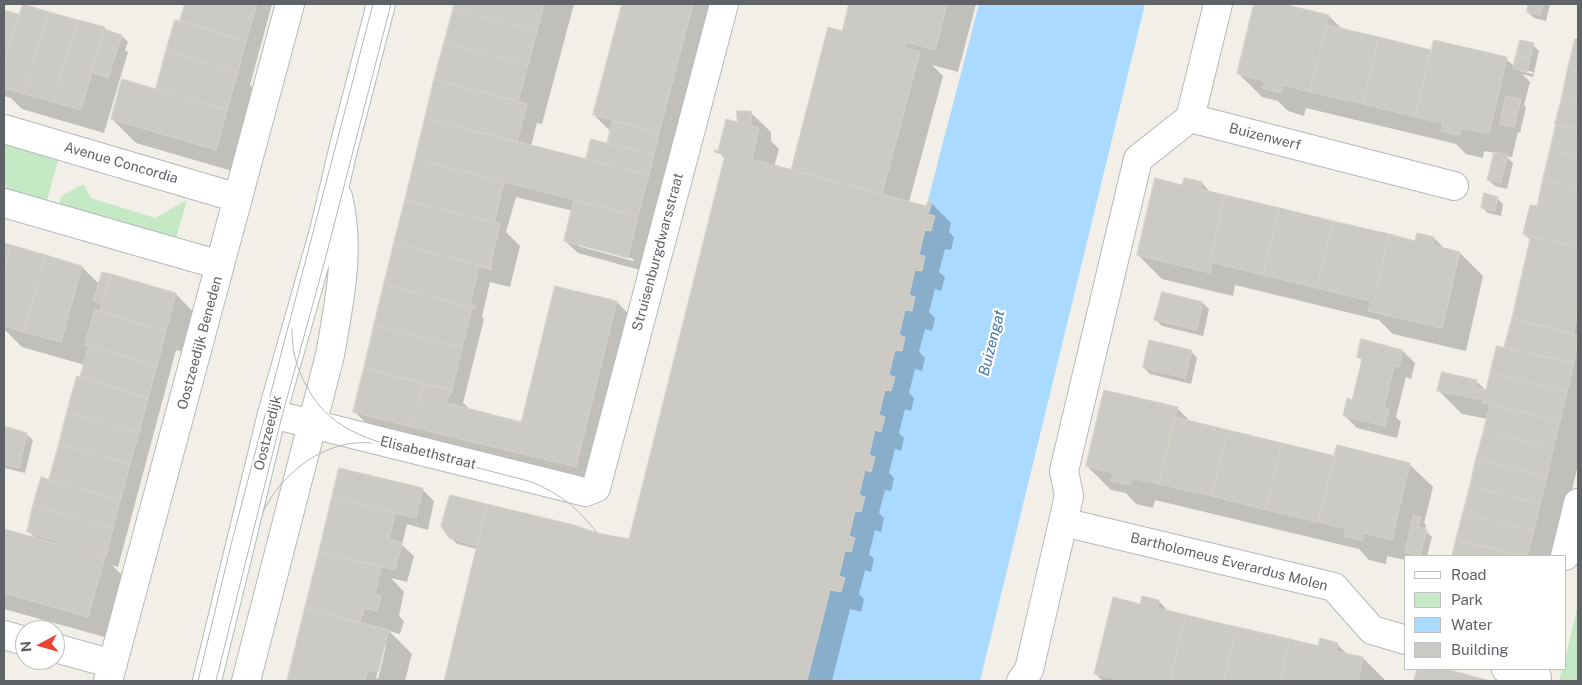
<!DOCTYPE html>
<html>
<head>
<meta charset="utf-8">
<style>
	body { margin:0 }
	#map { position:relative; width:1582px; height:685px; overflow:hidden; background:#f1efe8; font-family:"Public Sans",sans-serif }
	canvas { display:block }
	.frame { position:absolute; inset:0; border:5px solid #5f6368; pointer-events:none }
	.legend { position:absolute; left:1404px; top:555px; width:162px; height:115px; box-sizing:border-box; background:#fff; border:1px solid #bfc1c3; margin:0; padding:6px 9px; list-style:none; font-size:15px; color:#5f6368 }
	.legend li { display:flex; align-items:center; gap:10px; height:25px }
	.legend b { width:25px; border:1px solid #bfc1c3 }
	.north { position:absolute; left:15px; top:620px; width:50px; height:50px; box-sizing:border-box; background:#fff; border:1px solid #bfc1c3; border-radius:50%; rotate:264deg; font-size:14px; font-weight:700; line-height:20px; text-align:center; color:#5f6368 }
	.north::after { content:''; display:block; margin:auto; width:18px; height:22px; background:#ea4335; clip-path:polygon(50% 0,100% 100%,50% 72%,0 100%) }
</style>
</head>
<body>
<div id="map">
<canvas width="1582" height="685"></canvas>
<div class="frame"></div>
<ul class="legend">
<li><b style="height:6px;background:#fff"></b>Road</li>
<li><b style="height:14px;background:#c5e8c5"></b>Park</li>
<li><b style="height:14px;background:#aadaff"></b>Water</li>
<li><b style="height:14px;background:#cccac5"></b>Building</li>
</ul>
<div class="north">N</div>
</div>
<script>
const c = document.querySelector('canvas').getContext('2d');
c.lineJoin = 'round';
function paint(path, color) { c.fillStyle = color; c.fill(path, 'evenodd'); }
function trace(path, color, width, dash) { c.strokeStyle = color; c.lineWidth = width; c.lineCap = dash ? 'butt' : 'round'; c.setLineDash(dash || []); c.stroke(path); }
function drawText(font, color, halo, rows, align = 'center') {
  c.font = font + ' "Public Sans",sans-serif'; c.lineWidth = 4.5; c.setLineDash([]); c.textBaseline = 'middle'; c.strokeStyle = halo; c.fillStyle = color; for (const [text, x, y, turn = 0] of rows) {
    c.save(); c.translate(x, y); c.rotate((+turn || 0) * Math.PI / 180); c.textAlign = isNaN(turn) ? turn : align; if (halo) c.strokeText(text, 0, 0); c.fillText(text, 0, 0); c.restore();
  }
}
const green = new Path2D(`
	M4 141 59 157 46 204 4 191Z
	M84 184 91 198 155 218 187 200 175 242 58 207 61 196Z
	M1578 604V681H1559L1562 669H1566V655Z`);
const water = new Path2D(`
	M979 4H1145L980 681H803Z`);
const shadow = new Path2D(`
	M186 4H272L250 85 261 97 239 173 136 143 112 119 156 90 168 51 181 23Z
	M456 4H574L542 124 537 123 531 146 587 160 608 144 611 132 594 115 623 4H723L655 232 650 231 640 270 578 253 565 241 573 211 516 197 506 232 520 246 510 287 490 282 482 317 484 319 463 403 471 410 522 423 617 302 640 326 600 490 378 435 354 411ZM578 244 634 259 633 261 578 246Z
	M850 4H976L958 72 932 65 943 76 909 202 927 208 931 203 951 223 949 232 954 237 951 250 945 249 939 272 945 277 941 291 935 289 929 312 935 318 932 331 925 329 919 352 925 358 922 371 915 369 909 393 914 398 911 411 905 409 899 433 904 438 901 451 895 449 889 473 894 478 891 491 885 490 879 513 884 518 881 532 875 530 869 554 874 559 871 572 865 570 859 594 864 599 861 612 850 609 832 681H445L477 549 457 544 450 537 596 534 630 541 725 159 719 152 738 124 750 112 771 132V141L779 149 774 167 791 171 842 32Z
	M1255 4H1278L1329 16 1343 30 1432 51 1506 59 1515 67 1533 45 1539 51 1533 77 1522 74 1530 82 1524 105 1526 107 1520 133 1518 132 1512 157 1506 156 1513 163 1507 189 1495 186 1488 180 1495 153 1484 151 1483 158 1466 154 1456 144 1306 108 1304 116 1288 111 1278 101 1262 97 1239 74ZM1520 69 1533 72V74L1520 71Z
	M1530 4H1550L1546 21 1534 18 1528 12Z
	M4 11 18 15 20 17 104 28 106 31 122 36 128 42 125 50 128 52 104 133 22 109 11 98 4 96Z
	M1578 34V465L1556 556H1453L1488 419 1462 414 1438 390 1476 381 1487 391 1505 350 1532 241 1524 234 1538 208Z
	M1202 183 1212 194 1416 242 1434 238 1445 249 1460 253 1483 276 1466 351 1393 334 1379 320 1235 285 1233 296 1162 279 1138 255 1183 187Z
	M1497 198 1503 204 1501 216 1488 213 1482 207Z
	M4 245 82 267 100 285 103 273 176 294 199 318 190 354 176 350 118 567 112 565 128 581 112 639 4 609V530L36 539 29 532 50 482 85 365 22 347 4 329Z
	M1203 303 1209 309 1203 336 1162 326 1156 320Z
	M1191 351 1197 358 1191 384 1150 374 1144 368Z
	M1403 351 1415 363 1411 379 1406 377 1396 417 1401 422 1397 438 1357 428 1345 416 1353 401 1363 361 1358 357Z
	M1177 408 1191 422 1335 457 1409 464 1433 487 1424 523 1426 524 1425 530 1432 537 1427 556H1406V560L1387 556 1386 564 1369 560 1359 549 1155 500 1153 508 1136 504 1126 493 1111 490 1087 466Z
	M4 428 26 434 33 440 25 473 4 468Z
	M340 469 422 489 434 501 428 530 407 524 402 545 414 556 407 582 391 578 404 592 399 616 404 621 400 634 389 631 412 654 405 681H288ZM384 646H386L378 679 376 678Z
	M1159 601 1169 612 1319 648 1337 644 1347 654 1363 658 1386 681H1103L1095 674 1141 605Z
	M1418 669H1442L1486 681H1415Z`);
const building = new Path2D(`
	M23 4 49 12 24 94 4 88V63Z
	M185 4H257L246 41 180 21Z
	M454 4H544L537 31 453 10Z
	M622 4H693L659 133 593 115Z
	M849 4H947L935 50 906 42 904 47 920 52 882 194 791 170 828 27 842 31Z
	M1254 4H1283L1329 15 1310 92 1283 85 1281 93 1263 88 1265 81 1237 74Z
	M1528 4H1543L1540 15 1527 12Z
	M4 10 18 14 4 63Z
	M453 10 537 31 528 65 444 43Z
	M49 12 78 20 53 102 24 94Z
	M78 20 105 27 81 110 53 102Z
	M175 20 246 41 238 72 166 51Z
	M1327 25 1379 37 1363 104 1310 92Z
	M104 29 122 35 108 78 91 72Z
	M1379 37 1431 50 1415 117 1363 104Z
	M1575 39H1578V70L1568 68Z
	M1434 40 1507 57 1489 134 1461 128 1459 135H1456L1441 131 1443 123 1415 117Z
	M1520 40 1534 43 1530 59 1516 55Z
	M444 43 528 65 518 101 434 80Z
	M166 51 238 72 227 110 156 89Z
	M1516 55 1530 59 1527 72 1513 68Z
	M1568 68 1578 70V100L1562 97Z
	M122 79 227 110 216 150 111 119Z
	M434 80 527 104 517 142 425 118Z
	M1506 96 1521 99 1517 115 1503 111Z
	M1562 97 1578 100V129L1555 124Z
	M737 111H751V126L759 128 752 159 926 206 928 201 932 202 928 214 935 216 931 231 925 230 919 255 925 256 922 271 915 270 909 295 915 297 912 311 905 310 899 335 905 337 902 351 895 350 889 375 895 377 891 391 885 390 879 415 885 417 881 432 875 430 869 455 875 457 871 472 865 470 859 495 865 497 861 512 855 511 849 536 855 538 851 552 845 551 839 576 845 578 841 592 830 590 807 681H444L487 504 574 525 597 533 629 539 725 155 714 152 715 150 718 151 726 119 737 122Z
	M1503 111 1517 115 1514 127 1500 124Z
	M425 118 649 175 638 216 415 159Z
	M613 121 659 133 654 155 607 143Z
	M1556 124 1578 129V157L1550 150Z
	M591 139 654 155 649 175 586 159Z
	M1550 150 1578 157V188L1543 179Z
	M1494 152 1508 155 1504 169 1491 166Z
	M415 159 504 182 494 223 405 200Z
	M1491 166 1504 169 1501 183 1487 180Z
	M1155 178 1182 185 1184 178H1186L1202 182 1200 189 1225 195 1210 262 1212 263 1210 273 1137 255Z
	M1543 179 1578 188V247L1523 234 1530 205 1537 206Z
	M1484 193 1498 197 1495 211 1481 208Z
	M1225 195 1280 208 1263 275 1210 262Z
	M405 200 500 224 490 268 394 243Z
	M574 200 638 216 628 258 564 241Z
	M1280 208 1333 221 1317 288 1263 275Z
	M1333 221 1389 234 1374 302 1317 288Z
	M1417 233 1434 237 1433 245 1460 252 1442 328 1368 311 1371 301 1374 302 1389 234 1415 241Z
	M1531 236 1578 247V313L1573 333 1512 319Z
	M4 243 11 245 4 271Z
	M394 243 492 269V270L479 267 470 305 476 307V309L384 284Z
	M11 245 46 255 24 332 4 326V271Z
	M46 255 82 266 61 342 24 332Z
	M102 272 111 274 102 304 94 301Z
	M111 274 176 293 166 331 100 312Z
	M384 284 472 308 462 348 374 325Z
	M555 286 617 301 576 467 412 427 424 384 452 391V393H450L447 403 521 422Z
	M1162 292 1203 302 1197 330 1154 320Z
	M95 310 166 331 157 366 85 345Z
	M1512 319 1578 335V345L1574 363 1504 348Z
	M374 325 462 348 452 390 364 368Z
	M1361 339 1403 350 1399 367 1394 366 1384 407 1389 409 1385 426 1343 416 1347 398 1352 400 1362 359 1357 357Z
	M1149 340 1192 350 1185 378 1143 368Z
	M89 346 157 366 148 398 80 378Z
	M1497 346 1574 363 1567 392 1490 373Z
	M364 368 424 384 412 427 353 412Z
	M1442 372 1477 380 1475 387 1486 390 1490 373 1567 392 1560 421 1482 403 1483 400 1437 391Z
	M77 376 148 398 139 433 67 412Z
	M1104 390 1178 407 1159 484 1132 478 1130 485 1111 481 1113 473 1086 466Z
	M1490 405 1560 421 1553 449 1484 430Z
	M67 412 139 433 130 464 59 444Z
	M1175 417 1228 430 1212 496 1159 484Z
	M4 426 27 433 19 468 4 464Z
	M1228 430 1282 443 1266 510 1212 496Z
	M1484 430 1553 449 1547 477 1476 459Z
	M1282 443 1335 456 1318 522 1266 510Z
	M59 444 130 464 120 501 49 480Z
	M1337 445 1410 463 1392 540 1364 533 1362 541 1344 536 1346 529 1318 522Z
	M1476 459 1547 477 1540 504 1470 486Z
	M339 468 423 488 416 518 332 497Z
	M41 477 120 501 113 528 33 506Z
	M1470 486 1540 504 1534 531 1463 513Z
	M450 495 487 504 477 546 449 538 441 526Z
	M332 497 395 513 389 539 402 543 395 570 319 552Z
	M33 506 113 528 106 556 27 532Z
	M1463 513 1534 531 1527 556 1456 540Z
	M1414 515 1421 517 1418 527 1427 529 1420 556 1405 552Z
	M4 529 105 557 88 617 4 593Z
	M1456 540 1523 556H1452Z
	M319 552 381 567 375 594 381 596 377 611 364 608 360 623 305 608Z
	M1142 596 1159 600 1158 608 1186 615 1170 681H1125L1094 674 1113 597 1140 604Z
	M305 608 389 630 378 672 368 670 365 681H287Z
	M1186 615 1237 627 1224 681H1170Z
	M1237 627 1290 639 1280 681H1224Z
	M1320 638 1338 643 1336 651 1363 657 1358 681H1280L1290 639 1318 646Z
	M1417 669H1446L1491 681H1414Z`);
const minor = new Path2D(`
	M1218 4 1190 118 1454 186
	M4 129 238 198
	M4 203 220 265
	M272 414 585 492 596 488 724 4
	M1063 522 1334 587 1372 630 1406 640
	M1565 556 1578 503
	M4 635 25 641
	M55 648 113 664
	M1506 669 1537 677
	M108 681 290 4
	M1021 681 1029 670 1069 496 1064 471 1138 159 1190 118`);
const tertiary = new Path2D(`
	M207 681 272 414 324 231 343 150 381 4
	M246 681 330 355C339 303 351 249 338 197`);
const tram = new Path2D(`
	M292 329C292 351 296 367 307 387 332 435 381 443 428 455 463 464 498 473 532 482 561 495 577 507 597 533
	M263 512C281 473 326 438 372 443
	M198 681 233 537 373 4
	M216 681 282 416 325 260 391 4`);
const streetNames = [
	["Buizenwerf",1265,137,14],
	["Avenue Concordia",121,163,16],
	["Struisenburgdwarsstraat",658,252,-75],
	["Oostzeedijk Beneden",200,343,-75],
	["Oostzeedijk",268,433,-76],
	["Elisabethstraat",428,453,14],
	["Bartholomeus Everardus Molen",1229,562,14]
];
const waterNames = [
	["Buizengat",992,343,-76]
];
paint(green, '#c5e8c5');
paint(water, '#aadaff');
paint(shadow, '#0003');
paint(building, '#cccac5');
trace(building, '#d6d1c6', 1);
trace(minor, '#b5b8bc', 30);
trace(tertiary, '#b5b8bc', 30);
trace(minor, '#fff', 28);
trace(tertiary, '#fff', 28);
trace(tram, '#b6b7b8', 1);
drawText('14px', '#5f6368', '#fff', streetNames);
drawText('italic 15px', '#4174aa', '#fff', waterNames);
</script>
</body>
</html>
